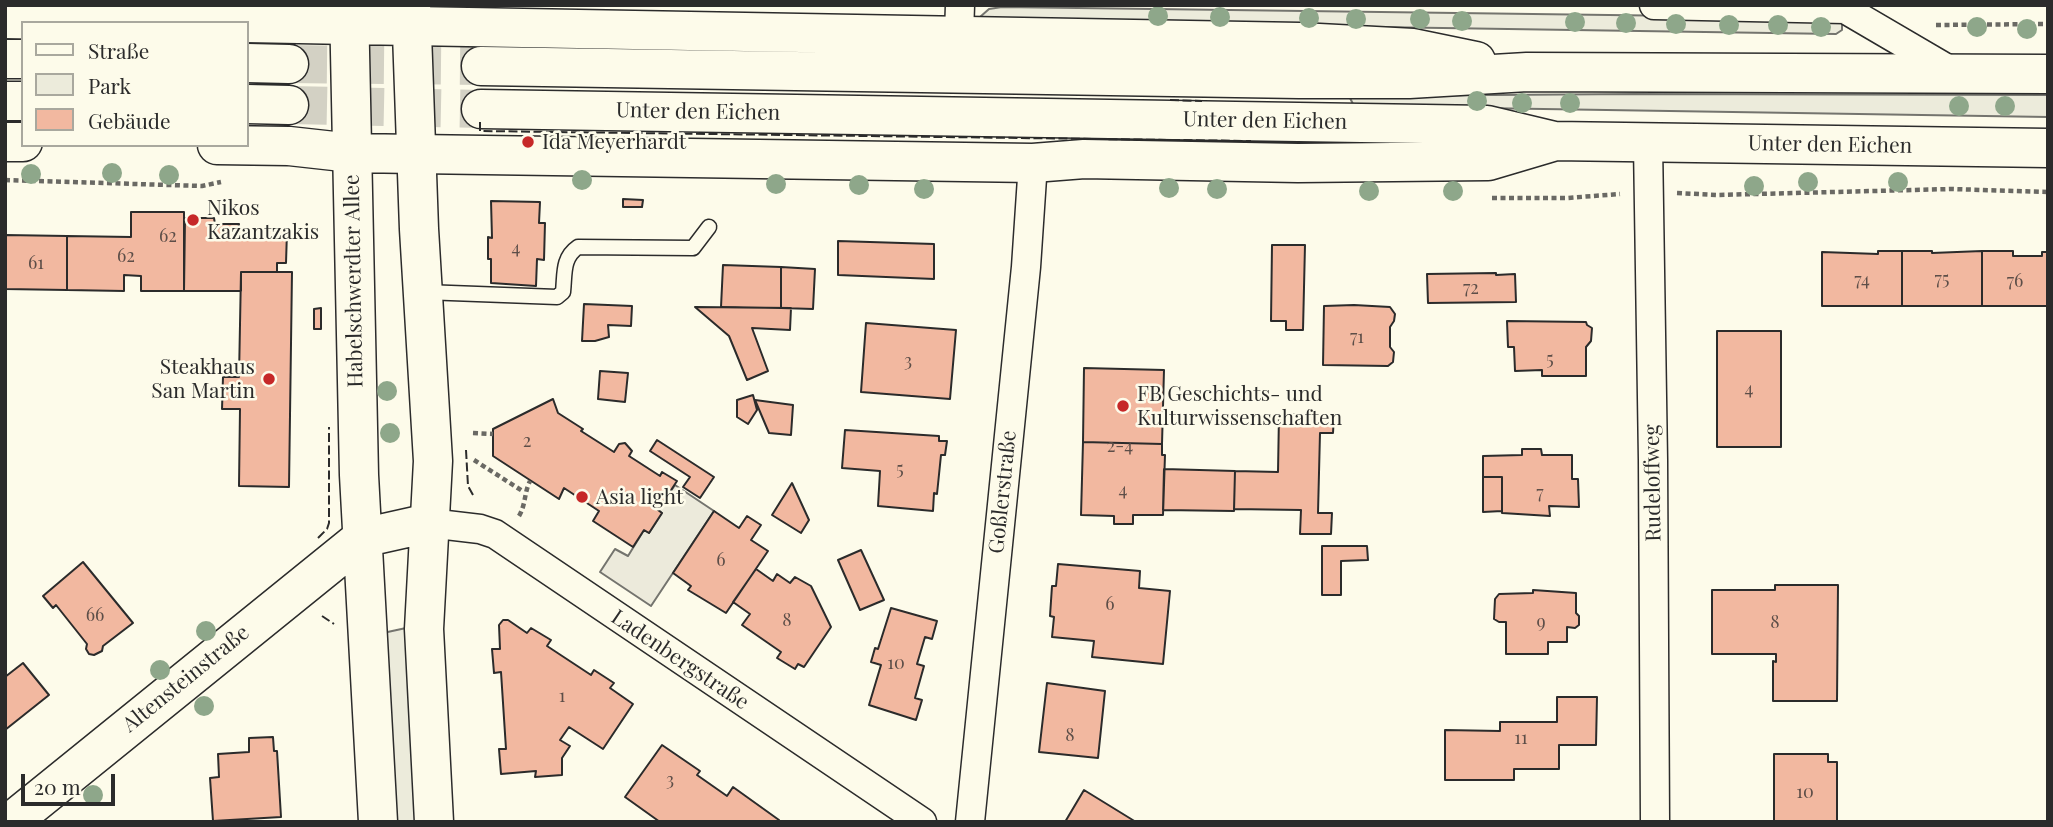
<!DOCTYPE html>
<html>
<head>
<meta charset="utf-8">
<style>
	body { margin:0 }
	#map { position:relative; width:2053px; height:827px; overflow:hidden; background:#fdfbea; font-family:"Playfair Display",serif }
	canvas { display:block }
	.frame { position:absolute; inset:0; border:7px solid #2b2b2b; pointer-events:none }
	.legend { position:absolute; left:21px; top:21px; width:228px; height:126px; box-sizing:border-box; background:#fdfbea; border:2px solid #a9a89e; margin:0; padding:9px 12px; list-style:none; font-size:21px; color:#2b2b2b }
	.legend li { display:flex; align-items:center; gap:14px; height:35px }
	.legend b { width:35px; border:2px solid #a9a89e }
	.scale { position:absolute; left:21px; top:774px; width:94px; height:32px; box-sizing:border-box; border:4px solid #2b2b2b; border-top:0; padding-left:9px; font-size:21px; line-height:24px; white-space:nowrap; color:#2b2b2b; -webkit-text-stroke:5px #fdfbea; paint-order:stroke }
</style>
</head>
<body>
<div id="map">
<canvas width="2053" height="827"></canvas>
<div class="frame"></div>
<ul class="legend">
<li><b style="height:9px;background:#fdfbea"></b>Straße</li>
<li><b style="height:19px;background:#ecebdb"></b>Park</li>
<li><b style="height:19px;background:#f2b8a0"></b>Gebäude</li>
</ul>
<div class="scale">20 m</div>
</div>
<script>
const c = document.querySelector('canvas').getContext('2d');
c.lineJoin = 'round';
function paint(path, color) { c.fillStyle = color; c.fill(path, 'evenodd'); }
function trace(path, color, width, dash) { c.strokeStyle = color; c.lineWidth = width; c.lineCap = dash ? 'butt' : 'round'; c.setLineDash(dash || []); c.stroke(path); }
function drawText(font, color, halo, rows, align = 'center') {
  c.font = font + ' "Playfair Display",serif'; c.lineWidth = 5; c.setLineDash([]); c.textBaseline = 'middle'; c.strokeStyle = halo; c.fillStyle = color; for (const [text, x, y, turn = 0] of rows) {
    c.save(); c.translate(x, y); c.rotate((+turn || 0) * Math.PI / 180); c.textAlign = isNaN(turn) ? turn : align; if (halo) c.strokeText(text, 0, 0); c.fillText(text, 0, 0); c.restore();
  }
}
const green = new Path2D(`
	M1002 7 1836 18 1842 22V30L1836 34 983 21 980 17 989 9Z
	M1634 94 2048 95V117L1354 106 1349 96Z
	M406 628 421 822H392L383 633Z`);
const parking = new Path2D(`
	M675 485 714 511 651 606 600 572 615 549 628 556 644 530 649 533 662 513 658 510Z`);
const building = new Path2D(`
	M623 199 643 200 642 207H623Z
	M491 201 540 202 539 223H545L544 260 537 259 536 286 491 283V259H488V237L492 238Z
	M131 212H184V291H141V276L124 275V291L67 290V236L131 237Z
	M185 218H214L215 224H239L238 229 287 231 286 263H277V272H241V291H184Z
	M5 235 67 236V290L5 289Z
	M838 241 934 244V279L838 275Z
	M1272 245H1305L1303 330H1286V321H1271Z
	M1878 251H1902V306H1822V252L1878 254Z
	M1902 251H1932V253L1982 251V306H1902Z
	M1982 251H2013V256H2042V252H2048V306H1982Z
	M723 265 781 267V308L721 307Z
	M781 267 815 269 813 309 781 308Z
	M241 272H292L289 487 239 486 240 409H222L223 377H239Z
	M1496 273V275L1515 274 1516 302 1428 303 1427 274Z
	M584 304 632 306 631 326 608 325 609 337 595 341H582Z
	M1354 305 1390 307 1395 314 1394 321 1390 327V347L1394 352 1393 362 1388 366 1323 365 1324 306Z
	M695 307 791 308 790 330 752 328 768 371 747 380 729 336Z
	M321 308V329H314V309Z
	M1507 321 1586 322 1587 325 1592 328 1591 341 1586 347V376H1542V370L1515 371 1514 347H1508Z
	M866 323 956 330 950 399 861 392Z
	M1717 331H1781V447H1717Z
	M1084 368 1164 370 1162 444 1083 442Z
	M600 371 628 373 625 402 598 399Z
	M753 395 757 410 748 424 737 417V400Z
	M553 399 558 413 583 429 581 431 614 452 619 444 625 443 632 451 629 456 660 476 662 472 677 481 658 510 662 513 649 533 644 530 633 547 593 521 599 511 564 488 559 499 493 456V429Z
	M755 400 793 405 791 435 769 433Z
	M1279 414 1334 415 1333 433H1320L1318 513H1332L1331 534H1300L1301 510 1234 509 1235 471 1278 472Z
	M845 430 939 436V441H947L945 455H941L937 494 934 493 933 511 878 506 880 471 842 468Z
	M657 440 714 477 700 498 683 487 690 477 650 451Z
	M1083 442 1162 444V455H1165L1163 515H1133V524H1114V516L1081 515Z
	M1522 449H1541L1542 455H1572V479H1578L1579 507 1549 506 1550 516 1502 513V477H1483V456L1522 455Z
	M1164 469 1235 471 1234 511 1163 510Z
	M1483 477H1502V511L1483 512Z
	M792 483 809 520 801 533 772 515Z
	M714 511 739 528 747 516 761 525 751 540 768 551 726 613 688 590 691 586 673 573Z
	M1322 546H1367L1368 560 1341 561V595H1322Z
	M861 550 884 600 860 610 838 560Z
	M83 562 133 623 103 646 102 651 94 655 89 654 86 649 87 644 56 605 53 608 43 596Z
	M1058 564 1140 571 1139 588 1170 591 1163 664 1092 657 1094 641 1052 637 1054 617 1050 616 1052 586H1056Z
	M756 569 773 581 777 574 790 583 795 577 811 586 831 627 804 667 798 664 795 669 777 658 781 652 742 625 750 614 733 602Z
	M1775 585H1838L1837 701H1773V661L1776 662V654H1712V590H1775Z
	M1533 590 1576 593V613L1579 616V625L1575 628 1567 627V642H1548V654H1506V622H1499L1494 619 1495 599 1499 594 1533 593Z
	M891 608 937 621 932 639 925 637 917 664 924 666 915 698 922 700 916 720 869 705 881 665 871 662 875 648 878 649Z
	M503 620H508L527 633 531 628 551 640 547 646 591 675 594 670 614 683 610 688 633 704 603 749 569 727 560 740 570 746 562 758V775L535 777 536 771 501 774 499 749H506L501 672 494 673 492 649H500L499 625Z
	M23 663 49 695 5 730V677Z
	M1047 683 1105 691 1098 758 1039 752Z
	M1557 697H1597L1596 745H1559V769H1514V780H1445V730L1500 731V722H1557Z
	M273 737 274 751H277L281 817 213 821 210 778 219 777 218 754 249 752V738Z
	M662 745 700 771 697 775 727 796 733 787 779 820 778 822H660L625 797Z
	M1774 754H1828V762H1837V822H1774Z
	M1084 790 1136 822H1065Z`);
const primaryTunnel = new Path2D(`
	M289 64 481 66
	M289 105 481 109`);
const path = new Path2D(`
	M1936 25 2048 24
	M5 180 202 186 221 182
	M1677 193 1717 195 1951 189 2048 192
	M1492 198H1567L1620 194
	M473 433 493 434
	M474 460 524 492
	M519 516C526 504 524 493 530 481`);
const lane = new Path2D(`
	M424 292 557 297 563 292C565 274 562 258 578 247L693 248 709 227`);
const street = new Path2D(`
	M1654 5 1845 9 1956 74
	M959 34 960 5
	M1648 144 1653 460 1655 822
	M429 523 480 529 495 534 922 822
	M970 822 1026 267 1033 163`);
const secondary = new Path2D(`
	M349 5 359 475 378 822
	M411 5 419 229 433 461 424 629 434 822
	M350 25 412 26
	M352 153 416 154
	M11 822 362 538 429 523`);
const primary = new Path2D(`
	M5 19 227 23
	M247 23 350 25
	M412 26 1300 42 1413 48 1476 61
	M5 59H23
	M247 63 289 64
	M481 66 1299 79H1409L1527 72 2048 74
	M5 101H23
	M247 104 289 105
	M481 109 1487 125 1554 141 2048 148
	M5 142H23
	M217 145 289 146 352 153
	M416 154 1033 163 1084 159 1298 163 1488 161 1552 142`);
const fence = new Path2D(`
	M1170 100 1202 101
	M480 122V131L1251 141
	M466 450 468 486 473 495
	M318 538 327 529 329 523V427
	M322 616 334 624`);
const trees = [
	[1158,16],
	[1220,17],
	[1309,18],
	[1356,19],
	[1420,19],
	[1462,21],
	[1575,22],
	[1626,23],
	[1676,24],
	[1729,25],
	[1778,25],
	[1821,27],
	[1977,27],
	[2027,29],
	[1477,101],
	[1522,103],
	[1570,103],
	[1959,106],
	[2005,106],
	[112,173],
	[31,174],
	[169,175],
	[582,180],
	[1808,182],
	[1898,182],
	[776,184],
	[859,185],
	[1754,186],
	[1169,188],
	[924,189],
	[1217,189],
	[1369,191],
	[1453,191],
	[387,391],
	[390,433],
	[206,631],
	[160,670],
	[204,706],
	[93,795]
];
const markers = [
	[528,142,7,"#c62828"],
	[193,220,7,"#c62828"],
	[269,379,7,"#c62828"],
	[1123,406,7,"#c62828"],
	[582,497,7,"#c62828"]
];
const numberNames = [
	["62",168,236],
	["4",516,248],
	["62",126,256],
	["61",36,263],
	["75",1942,279],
	["74",1862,280],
	["76",2015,281],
	["72",1471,288],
	["71",1357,337],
	["5",1550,359],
	["3",908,361],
	["4",1749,389],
	["2",527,441],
	["2-4",1120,446],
	["5",900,469],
	["4",1123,490],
	["7",1540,493],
	["6",721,560],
	["6",1110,604],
	["66",95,615],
	["8",787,620],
	["9",1541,622],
	["8",1775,622],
	["10",896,663],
	["1",562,696],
	["8",1070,735],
	["11",1521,738],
	["3",670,780],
	["10",1805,792]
];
const streetNames = [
	["Unter den Eichen",698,112,1],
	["Unter den Eichen",1265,121,1],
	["Unter den Eichen",1830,145,1],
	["Habelschwerdter Allee",354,281,-91],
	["Rudeloffweg",1653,483,-91],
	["Goßlerstraße",1003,492,-84],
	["Ladenbergstraße",680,660,34],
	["Altensteinstraße",186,679,-39]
];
const poiNames = [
	["Ida Meyerhardt",542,142],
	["Nikos",207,208],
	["Kazantzakis",207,232],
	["Steakhaus",255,367,"right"],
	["San Martin",255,391,"right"],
	["FB Geschichts- und",1137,394],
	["Kulturwissenschaften",1137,418],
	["Asia light",596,497]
];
paint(green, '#ecebdb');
trace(green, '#74746e', 2);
paint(parking, '#eceadb');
trace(parking, '#74746e', 2);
paint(building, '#f2b8a0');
trace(building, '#2b2b2b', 2);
trace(primaryTunnel, '#d3d1c4', 38, [38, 19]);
trace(lane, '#2b2b2b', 17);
trace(street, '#2b2b2b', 31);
trace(secondary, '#2b2b2b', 41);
trace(primary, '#2b2b2b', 41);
trace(path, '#6a6964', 4.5, [5, 3.5]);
trace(lane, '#fdfbea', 14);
trace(street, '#fdfbea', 28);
trace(secondary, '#fdfbea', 38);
trace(primary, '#fdfbea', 38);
trace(fence, '#2b2b2b', 2, [9, 3.5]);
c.fillStyle = '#8ea78a';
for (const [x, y] of trees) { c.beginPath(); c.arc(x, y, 10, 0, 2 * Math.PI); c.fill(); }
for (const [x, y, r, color] of markers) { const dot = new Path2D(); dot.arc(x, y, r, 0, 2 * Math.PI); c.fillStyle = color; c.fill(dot); trace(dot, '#fdfbea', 2.5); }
drawText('18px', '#5d4e48', null, numberNames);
drawText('21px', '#2b2b2b', '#fdfbea', streetNames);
drawText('21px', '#2b2b2b', '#fdfbea', poiNames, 'left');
</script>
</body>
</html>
